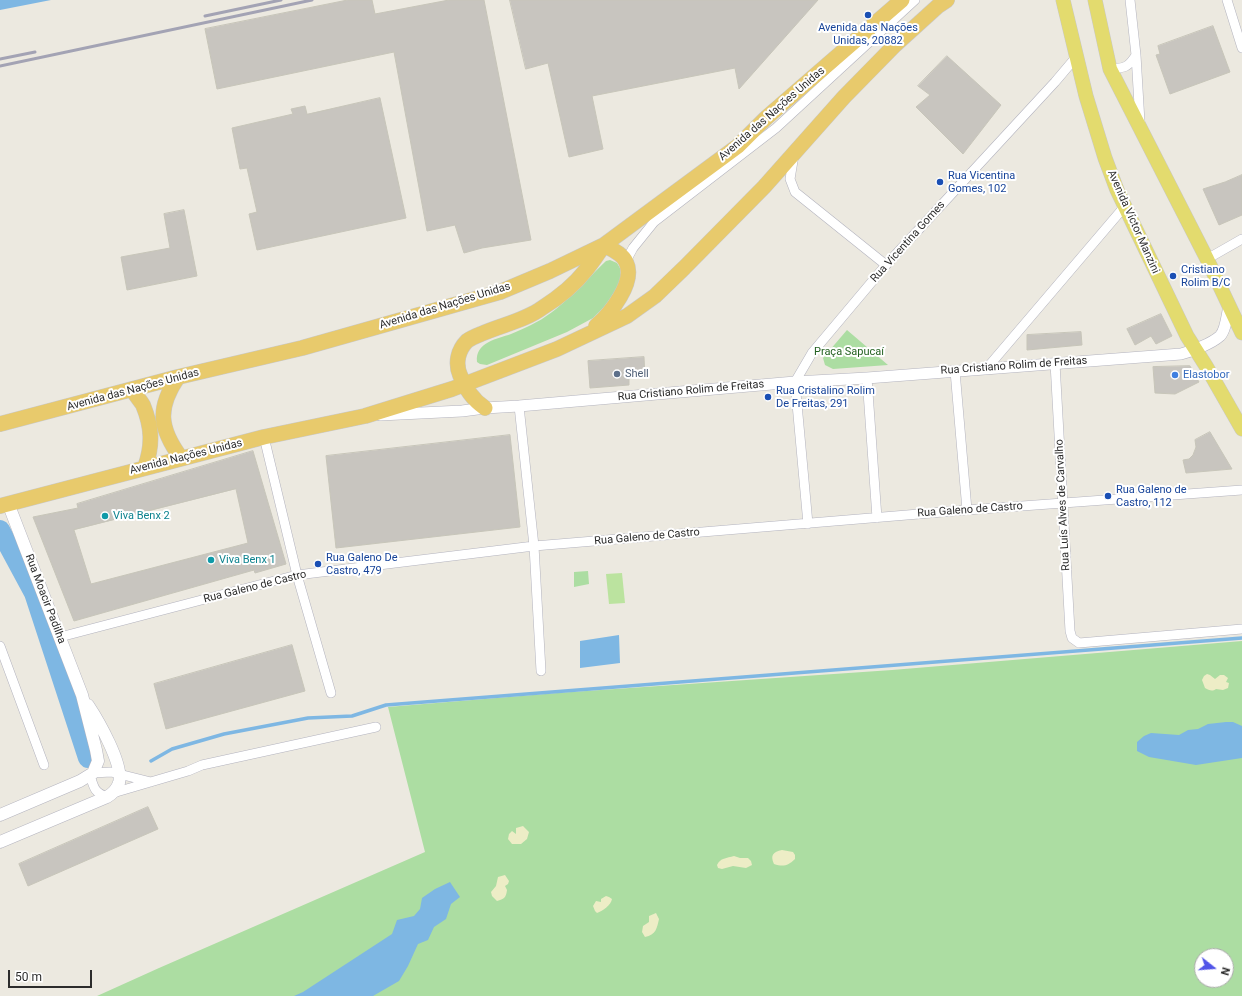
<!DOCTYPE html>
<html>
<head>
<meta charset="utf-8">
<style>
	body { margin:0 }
	#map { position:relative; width:1242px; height:996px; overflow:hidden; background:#ece9e0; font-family:Roboto,sans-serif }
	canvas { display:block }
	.north { position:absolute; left:1194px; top:948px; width:40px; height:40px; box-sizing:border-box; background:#fff; border:1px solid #ababab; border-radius:50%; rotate:107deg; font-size:11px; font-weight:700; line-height:16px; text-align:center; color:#2c2c2c }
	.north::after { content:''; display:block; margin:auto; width:14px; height:18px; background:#5154e8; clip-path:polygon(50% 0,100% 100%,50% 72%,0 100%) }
	.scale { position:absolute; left:8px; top:970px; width:84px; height:18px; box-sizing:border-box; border:2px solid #2c2c2c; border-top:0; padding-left:5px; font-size:12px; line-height:14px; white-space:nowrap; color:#2c2c2c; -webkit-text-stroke:3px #fff; paint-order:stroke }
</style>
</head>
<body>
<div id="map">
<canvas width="1242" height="996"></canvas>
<div class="north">N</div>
<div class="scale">50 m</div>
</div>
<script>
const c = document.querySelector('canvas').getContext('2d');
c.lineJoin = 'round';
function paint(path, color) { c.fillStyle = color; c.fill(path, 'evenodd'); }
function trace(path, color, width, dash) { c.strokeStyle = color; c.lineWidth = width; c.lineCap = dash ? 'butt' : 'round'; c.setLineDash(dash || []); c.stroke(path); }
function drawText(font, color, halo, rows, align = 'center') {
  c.font = font + ' Roboto,sans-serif'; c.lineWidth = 4; c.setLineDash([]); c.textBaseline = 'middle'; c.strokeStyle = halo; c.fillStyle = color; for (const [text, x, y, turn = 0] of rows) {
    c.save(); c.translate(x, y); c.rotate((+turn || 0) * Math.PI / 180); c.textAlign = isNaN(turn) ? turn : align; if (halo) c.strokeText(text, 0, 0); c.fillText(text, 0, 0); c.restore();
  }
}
const green = new Path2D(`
	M610 260 617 263 620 268 621 276 618 287 605 306 593 318 567 332 487 365 480 364 477 362C475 342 497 339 511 334 518 331 525 328 531 325 559 312 584 282 606 261Z
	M847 330 888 365 833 369 825 365 823 358Z
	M588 571 589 584 574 587V572Z
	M1242 641V996H97L159 968 425 852 388 707 557 693 892 670ZM1202 956H1226V980H1202Z`);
const sand = new Path2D(`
	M1207 674 1210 675 1215 679 1220 675H1224L1228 678 1226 682 1229 683 1228 688 1223 690 1216 689C1212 692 1209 690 1205 688L1202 680 1204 676Z
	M523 826 529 832 527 839 521 844H512L508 839 509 834 512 831 516 834V828Z
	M782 850 793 852 795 855V859C788 866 783 867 774 864 770 855 773 852 782 850Z
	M734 856 740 858H748L751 861 752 865 746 868 733 866 722 869 718 868 717 865C720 858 727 858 734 856Z
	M505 875 509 881 508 884 505 886 507 890C506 898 504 899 497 901L492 896 491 892 496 886 498 877Z
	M606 896 609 897 612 899C611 905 603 911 597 913L595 911 593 906 596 901 601 902V899Z
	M656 913 659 919C657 928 656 935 645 937L642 932 643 926 649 922V916Z`);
const pitch = new Path2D(`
	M622 573 625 603 609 604 606 574Z`);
const water = new Path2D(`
	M0 0H51L0 10Z
	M619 635 620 663 580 668V641Z
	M1226 722H1233L1242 726V758L1196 765 1149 757 1137 751V742L1144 736 1151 733 1179 735 1188 730 1198 729 1208 724Z
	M450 882 460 897 451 904 446 919 434 927 428 940 418 944 408 966 399 981 373 996H294L303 992 392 934 397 920 414 916 420 909 422 898 435 889Z`);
const stream = new Path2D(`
	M151 761 172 749 224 734 308 718 352 716 386 705 1242 638`);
const river = new Path2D(`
	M0 530 34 593 88 758`);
const building = new Path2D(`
	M348 0H372L375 14 449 0H484L531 240 482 248 464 253 455 225 427 231 394 52 217 89 205 29Z
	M510 0H818L739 89 735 68 592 96 603 149 569 157 548 63 526 69Z
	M1213 26 1230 72 1170 94 1156 55 1160 54 1158 46Z
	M947 56 1001 105 963 154 916 107 930 95 918 86Z
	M380 98 406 218 257 250 249 214 257 212 247 168 240 169 232 128 293 114 291 109 305 106 307 114Z
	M1242 175V215L1219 225 1203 189 1225 182Z
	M184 210 197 276 127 290 121 257 170 248 164 214Z
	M1161 314 1172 336 1156 344 1151 336 1135 345 1127 329Z
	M1081 332 1082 345 1027 350V335Z
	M644 357 645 377 629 378V385L590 388 588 361Z
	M1190 366 1199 382 1175 394 1155 393 1153 367Z
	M1210 432 1232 469 1186 473 1183 460 1189 459 1193 455 1196 447 1195 440Z
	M510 435 520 527 336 548 326 456Z
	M253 451 286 564 255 573 254 570 74 621 33 517 78 508 77 504ZM236 489 248 543 91 584 74 530Z
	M292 645 305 691 166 729 154 684Z
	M148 807 158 829 28 886 19 864Z`);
const minor = new Path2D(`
	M1130 0 1136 55 1140 122
	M1227 0 1242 48
	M1110 69C1124 68 1128 68 1136 55
	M794 155 790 179 795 192 886 265
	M1207 259 1242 239
	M626 261 633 248 654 222 776 128 915 0
	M1055 363 1070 631 1072 638 1079 643 1242 629
	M987 368 1125 206
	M955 371 967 510
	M867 378 877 518
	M519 406 534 546 541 671
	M264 437 297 575 331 693
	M808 524 795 382 812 353 886 265 1055 82 1077 56
	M60 637 297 575 534 546 967 510 1242 490
	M0 646 44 765
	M93 773 111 772 151 782
	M90 775C94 788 94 792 107 797
	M113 793 188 771 202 765 376 727`);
const tertiary = new Path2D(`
	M380 415 462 411 485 408 519 406 795 382 867 378 1181 354C1192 351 1211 344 1220 336 1226 330 1227 314 1229 306`);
const secondary = new Path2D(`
	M0 815 80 781 93 773 98 761 96 750 82 695 8 503
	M0 842 107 797C112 794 117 789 119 783 124 765 98 720 88 705`);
const primary = new Path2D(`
	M1063 0 1086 96 1105 158 1117 190 1187 336 1206 366 1242 429
	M1095 0 1110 69 1207 259 1242 333`);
const trunk = new Path2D(`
	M596 326C610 314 636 282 626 262 623 254 611 249 604 245
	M178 377C157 408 159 428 181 458
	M132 389C135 395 140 400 143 405 152 427 153 445 145 467
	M485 408C472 399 466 389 460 375 455 363 458 350 467 341 471 338 476 336 481 334 501 325 524 321 542 308 558 298 575 284 586 270 592 263 597 255 602 248
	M0 424 178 377 302 348 500 292 550 271 604 245 738 146 766 118 902 0
	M0 506 264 437 365 416 452 389 557 349 627 316 655 296 684 268 764 187 844 97 895 45 938 6 947 0`);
const rail = new Path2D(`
	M205 16 281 0
	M0 59 35 52
	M0 66 312 0`);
const markers = [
	[868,15,4,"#1a4fb4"],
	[940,182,4,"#1a4fb4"],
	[1173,276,4,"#1a4fb4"],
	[617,374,4,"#5c6f8a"],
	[1175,375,4,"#3f7fe0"],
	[768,397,4,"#1a4fb4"],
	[1108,496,4,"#1a4fb4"],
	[105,516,4,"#0f9aa8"],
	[211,560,4,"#0f9aa8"],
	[318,564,4,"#1a4fb4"]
];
const transitNames = [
	["Avenida das Nações",868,28,"center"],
	["Unidas, 20882",868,41,"center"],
	["Rua Vicentina",948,176],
	["Gomes, 102",948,189],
	["Cristiano",1181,270],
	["Rolim B/C",1181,283],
	["Rua Cristalino Rolim",776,391],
	["De Freitas, 291",776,404],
	["Rua Galeno de",1116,490],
	["Castro, 112",1116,503],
	["Rua Galeno De",326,558],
	["Castro, 479",326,571]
];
const streetNames = [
	["Avenida das Nações Unidas",772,114,-41],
	["Avenida Víctor Manzini",1133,222,66],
	["Rua Vicentina Gomes",908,242,-48],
	["Avenida das Nações Unidas",445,306,-17],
	["Rua Cristiano Rolim de Freitas",1014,366,-4],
	["Avenida das Nações Unidas",133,390,-15],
	["Rua Cristiano Rolim de Freitas",691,391,-5],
	["Avenida Nações Unidas",186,457,-14],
	["Rua Luís Alves de Carvalho",1063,505,-93],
	["Rua Galeno de Castro",970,510,-4],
	["Rua Galeno de Castro",647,537,-5],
	["Rua Galeno de Castro",255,587,-14],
	["Rua Moacir Padilha",45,599,69]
];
const parkNames = [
	["Praça Sapucaí",849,352]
];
const serviceNames = [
	["Shell",625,374]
];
const shopNames = [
	["Elastobor",1183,375]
];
const cultureNames = [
	["Viva Benx 2",113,516],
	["Viva Benx 1",219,560]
];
paint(green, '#acdda2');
paint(sand, '#ededc6');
paint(pitch, '#bbe39f');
paint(water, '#7eb7e3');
trace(stream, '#7eb7e3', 3.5);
trace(river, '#7eb7e3', 20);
paint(building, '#c8c5bf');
trace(building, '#c7c5b9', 1);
trace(minor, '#b3b3be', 10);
trace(tertiary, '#b3b3be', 12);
trace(secondary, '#b3b3be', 13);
trace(primary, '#c8c8c8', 15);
trace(trunk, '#c8c8c8', 16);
trace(minor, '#fff', 9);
trace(tertiary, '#fff', 11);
trace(secondary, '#fff', 12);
trace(primary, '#e3db6e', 14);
trace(trunk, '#e8ca6c', 15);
trace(rail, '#a3a3b4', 3);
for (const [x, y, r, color] of markers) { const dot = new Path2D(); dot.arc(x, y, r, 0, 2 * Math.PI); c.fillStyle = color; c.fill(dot); trace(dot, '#fff', 1.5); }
drawText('11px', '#164399', '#fff', transitNames, 'left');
drawText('11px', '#2c2c2c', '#fff', streetNames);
drawText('11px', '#256222', '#fff', parkNames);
drawText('11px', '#4e5e75', '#fff', serviceNames, 'left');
drawText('11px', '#366cbe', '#fff', shopNames, 'left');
drawText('11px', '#0d838f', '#fff', cultureNames, 'left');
</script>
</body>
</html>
